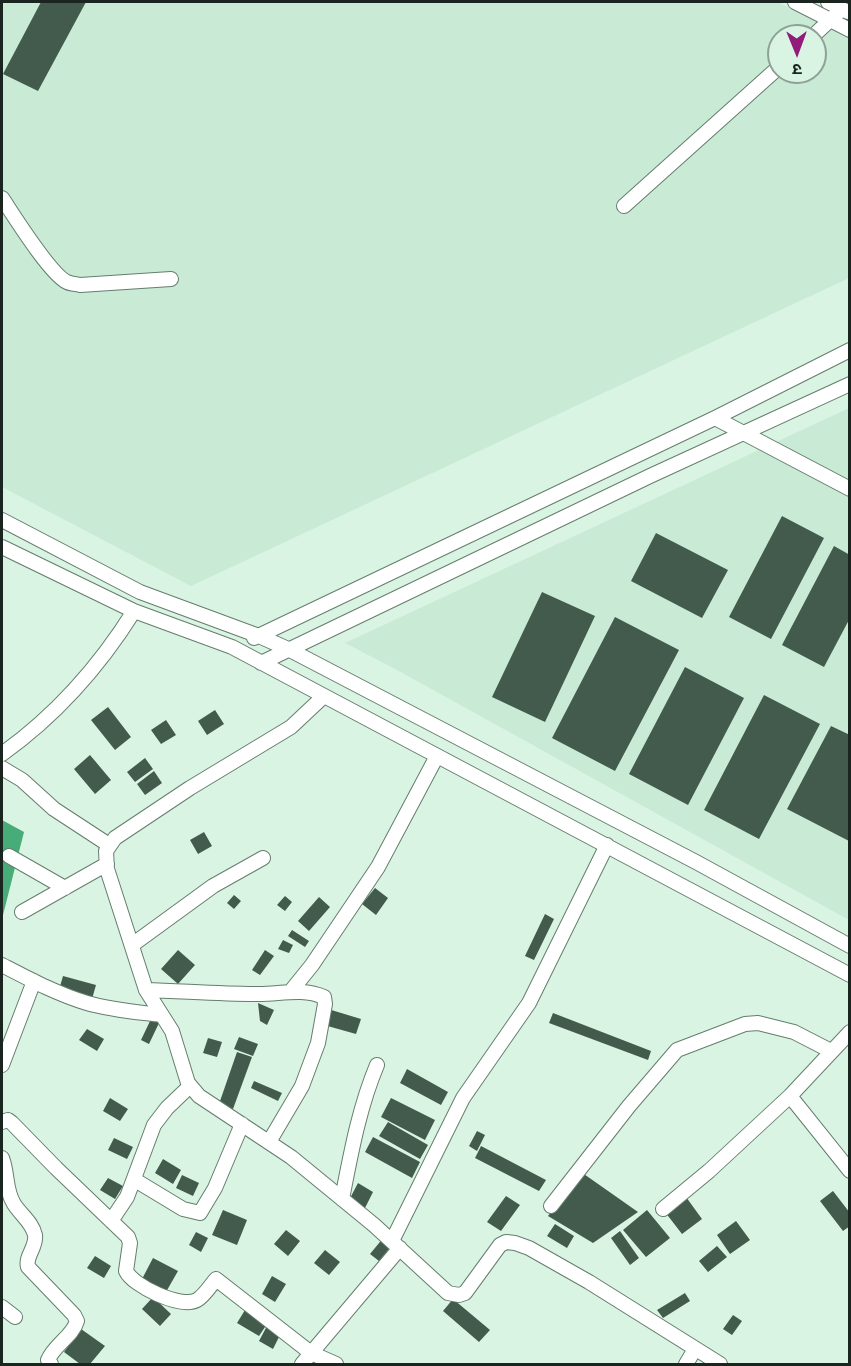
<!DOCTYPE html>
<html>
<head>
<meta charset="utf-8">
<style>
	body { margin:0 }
	#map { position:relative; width:851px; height:1366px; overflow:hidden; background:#d9f4e2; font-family:Lato,"Noto Sans Devanagari",sans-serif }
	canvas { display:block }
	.frame { position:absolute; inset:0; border:3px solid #1b251f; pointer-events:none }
	.north { position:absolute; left:767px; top:24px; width:60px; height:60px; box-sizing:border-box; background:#d9f4e2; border:2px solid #8da194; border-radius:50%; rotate:179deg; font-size:16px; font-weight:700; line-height:24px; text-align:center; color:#1b251f }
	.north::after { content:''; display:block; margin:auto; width:21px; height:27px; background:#911c7a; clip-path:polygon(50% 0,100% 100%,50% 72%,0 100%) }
</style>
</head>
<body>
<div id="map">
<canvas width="851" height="1366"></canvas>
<div class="frame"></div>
<div class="north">उ</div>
</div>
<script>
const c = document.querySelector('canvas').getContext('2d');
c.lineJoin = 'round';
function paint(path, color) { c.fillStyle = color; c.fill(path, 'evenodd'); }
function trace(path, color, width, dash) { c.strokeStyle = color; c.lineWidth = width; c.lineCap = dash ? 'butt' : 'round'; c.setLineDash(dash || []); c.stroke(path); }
const built = new Path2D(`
	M2 2H778L849 39V278L191 586 2 487ZM779 36H815V72H779Z
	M849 408V920L397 670 345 643Z`);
const water = new Path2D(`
	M2 820 24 832 2 919Z`);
const building = new Path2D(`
	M41 2H86L38 91 3 74Z
	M782 516 824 538 771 639 729 617Z
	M656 533 728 570 702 618 631 581Z
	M834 546 850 555V618L824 667 782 645Z
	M542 592 595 616 545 722 492 697Z
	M615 617 679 650 615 771 552 738Z
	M685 667 744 698 688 805 629 774Z
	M764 695 820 724 759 839 704 810Z
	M108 707 131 737 115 750 91 720Z
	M215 710 224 724 207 735 198 721Z
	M166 720 176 735 161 744 151 730Z
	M831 726 850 735 849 841 787 809Z
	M90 755 111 780 95 794 74 769Z
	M145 758 153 769 135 782 127 772Z
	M154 771 162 783 145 795 137 784Z
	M204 832 212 846 198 854 190 840Z
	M375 888 388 898 376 915 362 904Z
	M234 895 241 901 234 909 227 903Z
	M285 896 292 902 285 911 277 905Z
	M319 897 330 907 309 931 298 921Z
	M545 914 554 919 534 960 525 956Z
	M292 930 309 941 305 947 288 936Z
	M283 940 293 945 289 953 278 949Z
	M178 950 195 965 178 984 161 969Z
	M265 950 274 956 260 975 252 970Z
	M63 976 96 985 92 999 59 990Z
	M258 1003 274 1010 267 1025 260 1021Z
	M328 1009 361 1019 356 1034 324 1025Z
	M553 1013 651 1051 648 1060 549 1023Z
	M151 1019 159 1023 149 1044 141 1040Z
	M87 1029 104 1039 97 1051 79 1040Z
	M239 1037 258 1044 253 1056 234 1049Z
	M208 1038 222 1042 217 1057 203 1053Z
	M237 1052 252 1057 233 1109 219 1104Z
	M407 1069 448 1092 441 1105 400 1083Z
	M254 1081 282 1093 278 1101 251 1088Z
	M110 1098 128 1109 120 1121 103 1111Z
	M391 1098 435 1120 425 1140 381 1117Z
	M388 1122 428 1145 420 1159 379 1136Z
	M477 1131 485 1135 477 1151 469 1146Z
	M373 1137 420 1162 412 1178 365 1152Z
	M114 1138 133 1147 127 1159 108 1150Z
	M481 1146 546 1180 539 1191 475 1158Z
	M163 1159 181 1170 173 1184 155 1173Z
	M581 1172 638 1212 593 1243 548 1216Z
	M182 1175 199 1183 193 1196 176 1188Z
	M108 1178 123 1186 115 1199 100 1190Z
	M358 1183 373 1192 364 1210 348 1202Z
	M833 1191 850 1213V1226L843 1231 820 1201Z
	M506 1196 520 1205 501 1231 487 1222Z
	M686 1197 702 1219 682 1234 665 1212Z
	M223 1210 247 1220 237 1245 212 1235Z
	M647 1210 670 1238 646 1257 623 1230Z
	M736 1221 750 1240 730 1254 717 1235Z
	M555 1224 574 1236 567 1248 547 1236Z
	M286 1230 300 1241 288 1256 274 1244Z
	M620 1231 639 1258 630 1265 611 1238Z
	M196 1232 208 1238 201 1252 189 1245Z
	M384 1237 393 1244 379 1261 370 1254Z
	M717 1246 727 1257 708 1272 699 1261Z
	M325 1250 340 1262 329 1275 314 1263Z
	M95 1256 111 1266 104 1278 87 1268Z
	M153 1258 178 1271 166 1292 142 1279Z
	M272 1276 286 1284 275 1302 262 1294Z
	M685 1293 690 1301 663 1318 657 1310Z
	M153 1297 171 1314 160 1326 142 1309Z
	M453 1299 490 1330 479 1342 443 1311Z
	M245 1310 267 1324 259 1336 237 1323Z
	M733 1315 742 1321 732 1335 723 1329Z
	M267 1326 281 1333 273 1349 259 1341Z
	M81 1329 105 1346 90 1364H80L64 1352Z`);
const minor = new Path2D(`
	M795 2 850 30
	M828 2 848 12
	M813 36 842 9
	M2 198C14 216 50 274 67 282 71 284 76 284 80 285L171 279
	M624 206 779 67
	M715 418 850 489
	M2 520 140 592 259 636 288 649 696 862 850 946
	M2 547 134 611 232 647 850 975
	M254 638 715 418 850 350
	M261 663 650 476 850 384
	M324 696 291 727 190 788 115 838 106 851 107 869 146 990 172 1031 188 1083 199 1096 291 1157 374 1225 448 1293 459 1295 465 1293 500 1245 506 1242 515 1243 529 1248 589 1282 720 1364
	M2 754C55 716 99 667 134 611
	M2 768 22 780 54 809 109 845
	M9 856 65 888
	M22 912 107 864
	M132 945 213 886 263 858
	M2 965C29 979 57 994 87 1003 111 1010 137 1012 161 1015
	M146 990C182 991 218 994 255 994 278 995 301 987 324 997L325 1004 318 1043 302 1086 269 1142
	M291 991 312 965 378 867 437 756
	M2 1065 34 981
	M790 1096 850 1171
	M2 1122 8 1120 12 1123 56 1168 128 1237 130 1243 126 1271C133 1286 181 1309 197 1300 204 1296 211 1285 216 1279L311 1353 336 1364
	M2 1158C8 1173 5 1190 14 1204 21 1215 32 1222 35 1235 37 1247 25 1256 28 1267L74 1315 77 1321C73 1336 54 1345 48 1360L51 1364
	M135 1180 183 1209 200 1213 215 1188 242 1124
	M342 1199C351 1153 359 1108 377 1065
	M551 1206 629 1106 677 1050 745 1024 758 1023 794 1032 831 1051
	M663 1209 709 1171 790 1096 850 1032
	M111 1221 127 1197 154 1125 167 1108 190 1086
	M392 1241 463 1098 529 1003 607 845
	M2 1307 15 1317
	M302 1364 400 1248
	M686 1364 695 1349`);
paint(built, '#c9ebd5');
paint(water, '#48ac78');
paint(building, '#435b4c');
trace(minor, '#657d6e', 16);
trace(minor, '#fff', 14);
</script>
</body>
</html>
